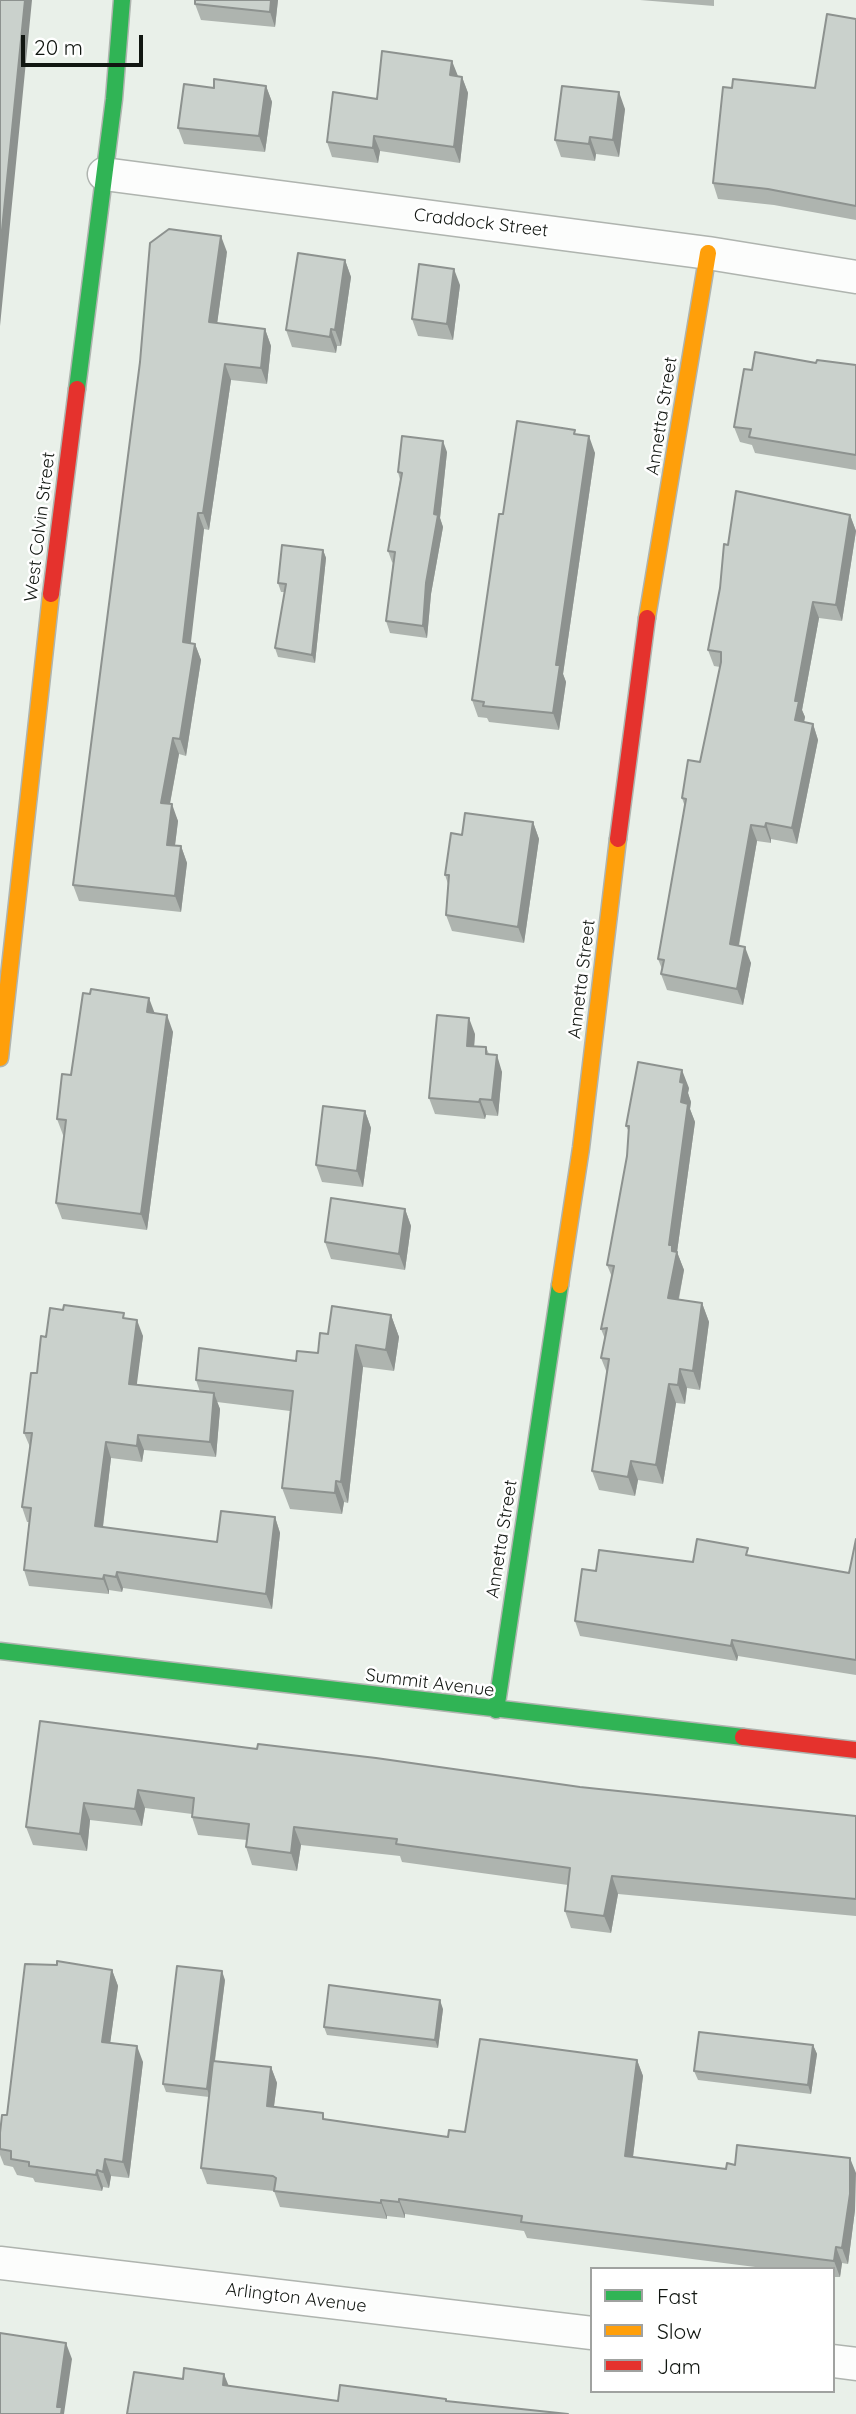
<!DOCTYPE html>
<html>
<head>
<meta charset="utf-8">
<style>
	body { margin:0 }
	#map { position:relative; width:856px; height:2414px; overflow:hidden; background:#e9f0e9; font-family:Quicksand,sans-serif }
	canvas { display:block }
	.legend { position:absolute; left:590px; top:2267px; width:245px; height:126px; box-sizing:border-box; background:#fff; border:2px solid #a0a2a0; margin:0; padding:9px 12px; list-style:none; font-size:21px; color:#111611 }
	.legend li { display:flex; align-items:center; gap:14px; height:35px }
	.legend b { width:35px; border:2px solid #a0a2a0 }
	.scale { position:absolute; left:21px; top:35px; width:122px; height:32px; box-sizing:border-box; border:4px solid #111611; border-top:0; padding-left:9px; font-size:21px; line-height:24px; white-space:nowrap; color:#111611; -webkit-text-stroke:5px #fff; paint-order:stroke }
</style>
</head>
<body>
<div id="map">
<canvas width="856" height="2414"></canvas>
<ul class="legend">
<li><b style="height:9px;background:#30b455"></b>Fast</li>
<li><b style="height:9px;background:#ff9f0a"></b>Slow</li>
<li><b style="height:9px;background:#e5322d"></b>Jam</li>
</ul>
<div class="scale">20 m</div>
</div>
<script>
const c = document.querySelector('canvas').getContext('2d');
c.lineJoin = 'round';
function trace(path, color, width, dash) { c.strokeStyle = color; c.lineWidth = width; c.lineCap = dash ? 'butt' : 'round'; c.setLineDash(dash || []); c.stroke(path); }
function paint(path, color) { c.fillStyle = color; c.fill(path, 'evenodd'); }
function drawText(font, color, halo, rows, align = 'center') {
  c.font = font + ' Quicksand,sans-serif'; c.lineWidth = 5; c.setLineDash([]); c.textBaseline = 'middle'; c.strokeStyle = halo; c.fillStyle = color; for (const [text, x, y, turn = 0] of rows) {
    c.save(); c.translate(x, y); c.rotate((+turn || 0) * Math.PI / 180); c.textAlign = isNaN(turn) ? turn : align; if (halo) c.strokeText(text, 0, 0); c.fillText(text, 0, 0); c.restore();
  }
}
const street = new Path2D(`
	M104 174 708 253 856 277
	M0 2263 592 2333
	M833 2361 856 2364`);
const fast = new Path2D(`
	M77 389 114 99 122 0
	M0 1651 743 1737
	M496 1710 560 1285`);
const slow = new Path2D(`
	M647 618 708 253
	M0 1058 51 594
	M560 1285 581 1148 618 839`);
const jam = new Path2D(`
	M51 594 77 389
	M618 839 647 618
	M743 1737 856 1750`);
const wall = new Path2D(`
	M195 0H278L275 27 201 20 195 4Z
	M640 0H714V6Z
	M856 19V220L774 205 718 199 713 183 732 88H815Z
	M458 76 462 77 468 93 460 163 380 151 378 163 332 157 327 142 377 99Z
	M266 86 272 102 265 152 184 144 178 128 214 88Z
	M625 109 619 157 596 154 595 161 561 157 555 140Z
	M227 252 217 323 265 329 271 346 267 384 231 380 209 530 204 529 190 643 195 644 201 660 186 756 179 754 170 804 178 821 175 845 181 846 187 863 181 912 79 901 73 885Z
	M345 260 351 277 341 346H337L336 353 292 347 286 330Z
	M460 285 453 340 418 336 412 319Z
	M816 363 856 365V470L755 453 752 445 740 442 734 427 752 370Z
	M577 435 595 453 563 674 566 682 559 730 489 722 487 718 478 717 472 700 503 514Z
	M447 452 440 518 443 527 431 594 427 638 390 633 386 621 393 563 392 562 388 551 400 480 398 472Z
	M850 515 856 531 842 621 819 618 802 710 805 717 804 722 813 724 818 740 797 844 771 839V843L757 841 739 946 751 963 743 1005 667 990 661 974 662 969 658 959 685 807 682 798 700 762 720 667 714 666 708 650 728 545Z
	M323 550 326 558 315 663 278 657 275 648 285 592H281L278 583Z
	M533 822 539 839 524 943 452 931 446 915 448 884 445 875 462 835Z
	M155 1013 173 1032 147 1230 62 1219 56 1203 64 1136 63 1135 57 1119 71 1075Z
	M475 1034 474 1046 486 1047 489 1054 502 1072 498 1116 486 1115 485 1119 435 1114 429 1098Z
	M689 1088 688 1093 691 1102 690 1109 695 1122 677 1252 684 1270 679 1299 702 1303 709 1322 700 1390 687 1388 685 1404 676 1403 663 1484 638 1480 635 1496 599 1490 592 1471 607 1373 601 1358 605 1339 601 1329 612 1277 607 1265 627 1156 629 1132 626 1126Z
	M365 1111 371 1128 363 1187 322 1182 316 1165Z
	M405 1209 411 1226 405 1270 331 1259 325 1242Z
	M63 1310 126 1319 143 1336 136 1384 200 1392 196 1380 296 1361 318 1353 328 1334 391 1315 399 1337 394 1371 363 1367 348 1503 344 1502 342 1514 290 1509 282 1488 290 1411 217 1402 220 1409 216 1457 144 1450 142 1462 111 1458 103 1527 217 1542 275 1517 280 1533 272 1609 123 1588 122 1592 109 1590V1594L29 1586 24 1570 29 1522H27L22 1507 30 1447 24 1433 37 1373 46 1337Z
	M856 1539V1675L738 1656 737 1661 580 1636 575 1621 596 1571 693 1562 750 1556 849 1573Z
	M40 1721 257 1749 580 1787 856 1816V1916L618 1894 611 1933 571 1928 565 1911 568 1885 402 1862 400 1856 301 1845 297 1871 252 1865 246 1847 247 1840 198 1835 192 1817V1814L145 1808 142 1826 90 1820 87 1851 33 1845 26 1827Z
	M112 1970 118 1986 110 2043 143 2062 129 2178 111 2176 109 2188 103 2187 102 2191 35 2182 33 2178 17 2175 13 2167 4 2165 0 2155V2133L7 2115Z
	M225 1980 215 2061 271 2067 277 2083 274 2106 326 2119 448 2137 465 2132 637 2060 643 2076 633 2157 855 2210 848 2264 842 2263 840 2277H833V2269H771L527 2238 524 2231 405 2214V2218L387 2216V2219L280 2207 274 2191 207 2184 201 2168 209 2097 166 2092 163 2084Z
	M443 2009 438 2048 327 2035 324 2027Z
	M813 2045 817 2054 811 2094 698 2080 694 2071Z`);
const shadedWall = new Path2D(`
	M25 0H32L0 326V250Z
	M271 0H278L275 27 270 12Z
	M452 61 458 76 450 75Z
	M462 77 468 93 460 163 454 147Z
	M266 86 272 102 265 152 259 136Z
	M619 92 625 109 619 157 613 140Z
	M374 136 380 151 378 163 373 148Z
	M590 137 596 154 595 161 589 144Z
	M221 236 227 252 215 339 209 322Z
	M345 260 351 277 341 346 335 330Z
	M454 269 460 285 453 340 447 324Z
	M265 329 271 346 267 384 261 368Z
	M331 329 337 346 336 353 330 337Z
	M225 364 231 380 209 530 203 513Z
	M589 436 595 453 563 674 566 682 559 730 553 713 556 665Z
	M443 441 447 452 440 518 443 527 431 594 427 638 423 626 426 583Z
	M198 513 204 529 189 659 183 642Z
	M850 515 856 531 842 621 836 605Z
	M323 550 326 558 315 663 312 655Z
	M813 602 819 618 802 710 805 717 801 736 795 720V701Z
	M195 644 201 660 186 756 180 739Z
	M813 724 818 740 797 844 792 828Z
	M173 738 179 754 167 819 161 803Z
	M172 804 178 821 173 861 167 845Z
	M533 822 539 839 524 943 518 927Z
	M766 823 771 839V843L765 827Z
	M751 825 757 841 736 960 730 944Z
	M181 846 187 863 181 912 175 896Z
	M745 947 751 963 743 1005 737 989Z
	M149 998 155 1014 147 1012Z
	M167 1015 173 1032 147 1230 141 1214Z
	M469 1018 475 1034 473 1062 467 1046Z
	M497 1055 502 1072 498 1116 492 1100Z
	M682 1070 689 1088 688 1093 691 1102 690 1109 695 1122 677 1252 684 1270 675 1317 668 1298 669 1245 681 1102 680 1082Z
	M480 1099 486 1115 485 1119 479 1102Z
	M365 1111 371 1128 363 1187 357 1171Z
	M405 1209 411 1226 405 1270 399 1254Z
	M702 1303 709 1322 700 1390 693 1371Z
	M391 1315 399 1337 394 1371 386 1350Z
	M137 1320 143 1336 135 1399 129 1384Z
	M356 1345 363 1367 348 1503 341 1482Z
	M680 1369 687 1388 685 1404 678 1385Z
	M669 1384 676 1403 663 1484 656 1465Z
	M214 1393 220 1409 216 1457 210 1442Z
	M138 1435 144 1450 142 1462 137 1446Z
	M106 1442 111 1458 101 1542 95 1526Z
	M631 1461 638 1480 635 1496 628 1477Z
	M336 1481 344 1502 342 1514 335 1493Z
	M275 1517 280 1533 272 1609 266 1594Z
	M117 1572 123 1588 122 1592 116 1577Z
	M104 1575 109 1590V1594L103 1579Z
	M732 1640 738 1656 737 1661 731 1646Z
	M138 1790 145 1808 142 1826 135 1809Z
	M84 1803 90 1820 87 1851 80 1834Z
	M294 1827 301 1845 297 1871 291 1853Z
	M612 1876 618 1894 611 1933 604 1916Z
	M112 1970 118 1986 108 2059 102 2042Z
	M222 1971 225 1980 210 2097 207 2089Z
	M440 2000 443 2009 438 2048 435 2040Z
	M813 2045 817 2054 811 2094 808 2085Z
	M137 2046 143 2062 129 2178 123 2162Z
	M637 2060 643 2076 631 2172 625 2156Z
	M271 2067 277 2083 272 2121 267 2106Z
	M850 2158 856 2173 855 2210 848 2264 842 2248Z
	M105 2159 111 2176 109 2188 103 2172Z
	M97 2170 103 2187 102 2191 96 2175Z
	M399 2199 405 2214V2218L399 2202Z
	M381 2200 387 2216V2219L381 2203Z
	M836 2247 842 2263 840 2277 834 2261Z
	M66 2343 72 2359 64 2414H60L57 2407Z
	M224 2374 230 2389 223 2385Z`);
const building = new Path2D(`
	M0 0H25L0 250Z
	M195 0H271L270 12 195 4Z
	M827 14 856 19V206L768 189 713 183 723 87 732 88 733 79 815 88Z
	M382 51 452 61 450 75 462 77 454 147 374 136 373 148 327 142 333 92 377 99Z
	M214 79 266 86 259 136 178 128 184 84 214 88Z
	M562 86 619 92 613 140 590 137 589 144 555 140Z
	M169 229 221 236 209 322 265 329 261 368 225 364 203 513H198L183 642 195 644 180 739 173 738 161 803 172 804 167 845 181 846 175 896 73 885 140 362 150 243Z
	M298 253 345 260 335 330 331 329 330 337 286 330Z
	M419 264 454 269 447 324 412 319Z
	M755 352 816 363 817 360 856 365V455L749 437 751 429 734 427 744 369 752 370Z
	M517 421 575 430 574 434 589 436 556 665H560L553 713 483 706 484 702 472 700 499 514H503Z
	M402 436 443 441 434 514 438 515 426 583 423 626 386 621 395 552 388 551 402 473 398 472Z
	M736 491 850 515 836 605 813 602 795 701H799L795 720 813 724 792 828 766 823 765 827 751 825 730 944 745 947 737 989 661 974 664 960 658 959 686 799 682 798 688 760 700 762 721 662V652L708 650 720 588 724 544 728 545Z
	M282 545 323 550 312 655 275 648 286 584 278 583Z
	M465 813 533 822 518 927 446 915 449 875H445L451 833 462 835Z
	M91 989 149 998 147 1012 167 1015 141 1214 56 1203 66 1120 57 1119 62 1074 71 1075 83 993 90 994Z
	M437 1015 469 1018 467 1046 486 1047V1054L497 1055 492 1100 480 1099 479 1102 429 1098Z
	M638 1062 682 1070 680 1082 684 1083 681 1102 688 1104 669 1245H672V1251L677 1252 668 1298 702 1303 693 1371 680 1369 678 1385 669 1384 656 1465 631 1461 628 1477 592 1471 609 1359 601 1358 607 1328 601 1329 614 1266 607 1265 627 1156 629 1126H626Z
	M323 1106 365 1111 357 1171 316 1165Z
	M331 1198 405 1209 399 1254 325 1242Z
	M64 1305 124 1313 123 1318 137 1320 129 1384 214 1393 210 1442 138 1435 137 1446 106 1442 95 1526 217 1542 221 1511 275 1517 266 1594 117 1572 116 1577 104 1575 103 1579 24 1570 31 1508 22 1507 32 1433H24L31 1373H37L41 1336 46 1337 50 1308 63 1310Z
	M332 1306 391 1315 386 1350 356 1345 341 1482 336 1481 335 1493 282 1488 293 1391 196 1380 199 1348 296 1361 297 1351 318 1353 320 1333 328 1334Z
	M697 1539 748 1548 746 1555 849 1573 856 1539V1660L732 1640 731 1646 575 1621 582 1569 596 1571 599 1550 693 1562Z
	M40 1721 257 1749 258 1744 376 1758 580 1787 856 1816V1899L612 1876 604 1916 565 1911 570 1868 396 1844 397 1839 294 1827 291 1853 246 1847 249 1824 192 1817 194 1798 138 1790 135 1809 84 1803 80 1834 26 1827Z
	M57 1961 112 1970 102 2042 137 2046 123 2162 105 2159 103 2172 97 2170 96 2175 29 2166V2162L11 2159V2151L0 2149V2133L2 2115H7L25 1964 57 1965Z
	M177 1966 222 1971 207 2089 163 2084Z
	M329 1985 440 2000 435 2040 324 2027Z
	M699 2032 813 2045 808 2085 694 2071Z
	M480 2039 637 2060 625 2156 726 2169 727 2163 735 2165 737 2145 850 2158V2194L842 2248 836 2247 834 2261 521 2222 522 2216 399 2199V2202L381 2200V2203L274 2191 276 2178 273 2176 201 2168 213 2061 271 2067 267 2106 323 2113V2119L448 2137 449 2130 465 2132Z
	M0 2333 66 2343 57 2407H62L61 2414H0Z
	M184 2368 224 2374 223 2385 338 2401 340 2385 446 2399V2401L568 2414H127L134 2372 183 2379Z`);
const streetNames = [
	["Craddock Street",481,223,7],
	["Annetta Street",662,416,-81],
	["West Colvin Street",40,527,-83],
	["Annetta Street",582,979,-83],
	["Annetta Street",502,1539,-81],
	["Summit Avenue",430,1683,7],
	["Arlington Avenue",296,2298,7]
];
trace(street, '#afb4af', 35);
trace(fast, '#afb4af', 19);
trace(slow, '#afb4af', 19);
trace(jam, '#afb4af', 19);
trace(street, '#fcfdfc', 32);
trace(fast, '#30b455', 16);
trace(slow, '#ff9f0a', 16);
trace(jam, '#e5322d', 16);
paint(wall, '#aeb4af');
paint(shadedWall, '#8d928f');
paint(building, '#cad1cc');
trace(building, '#8d928f', 2);
drawText('18px', '#111611', '#fff', streetNames);
</script>
</body>
</html>
